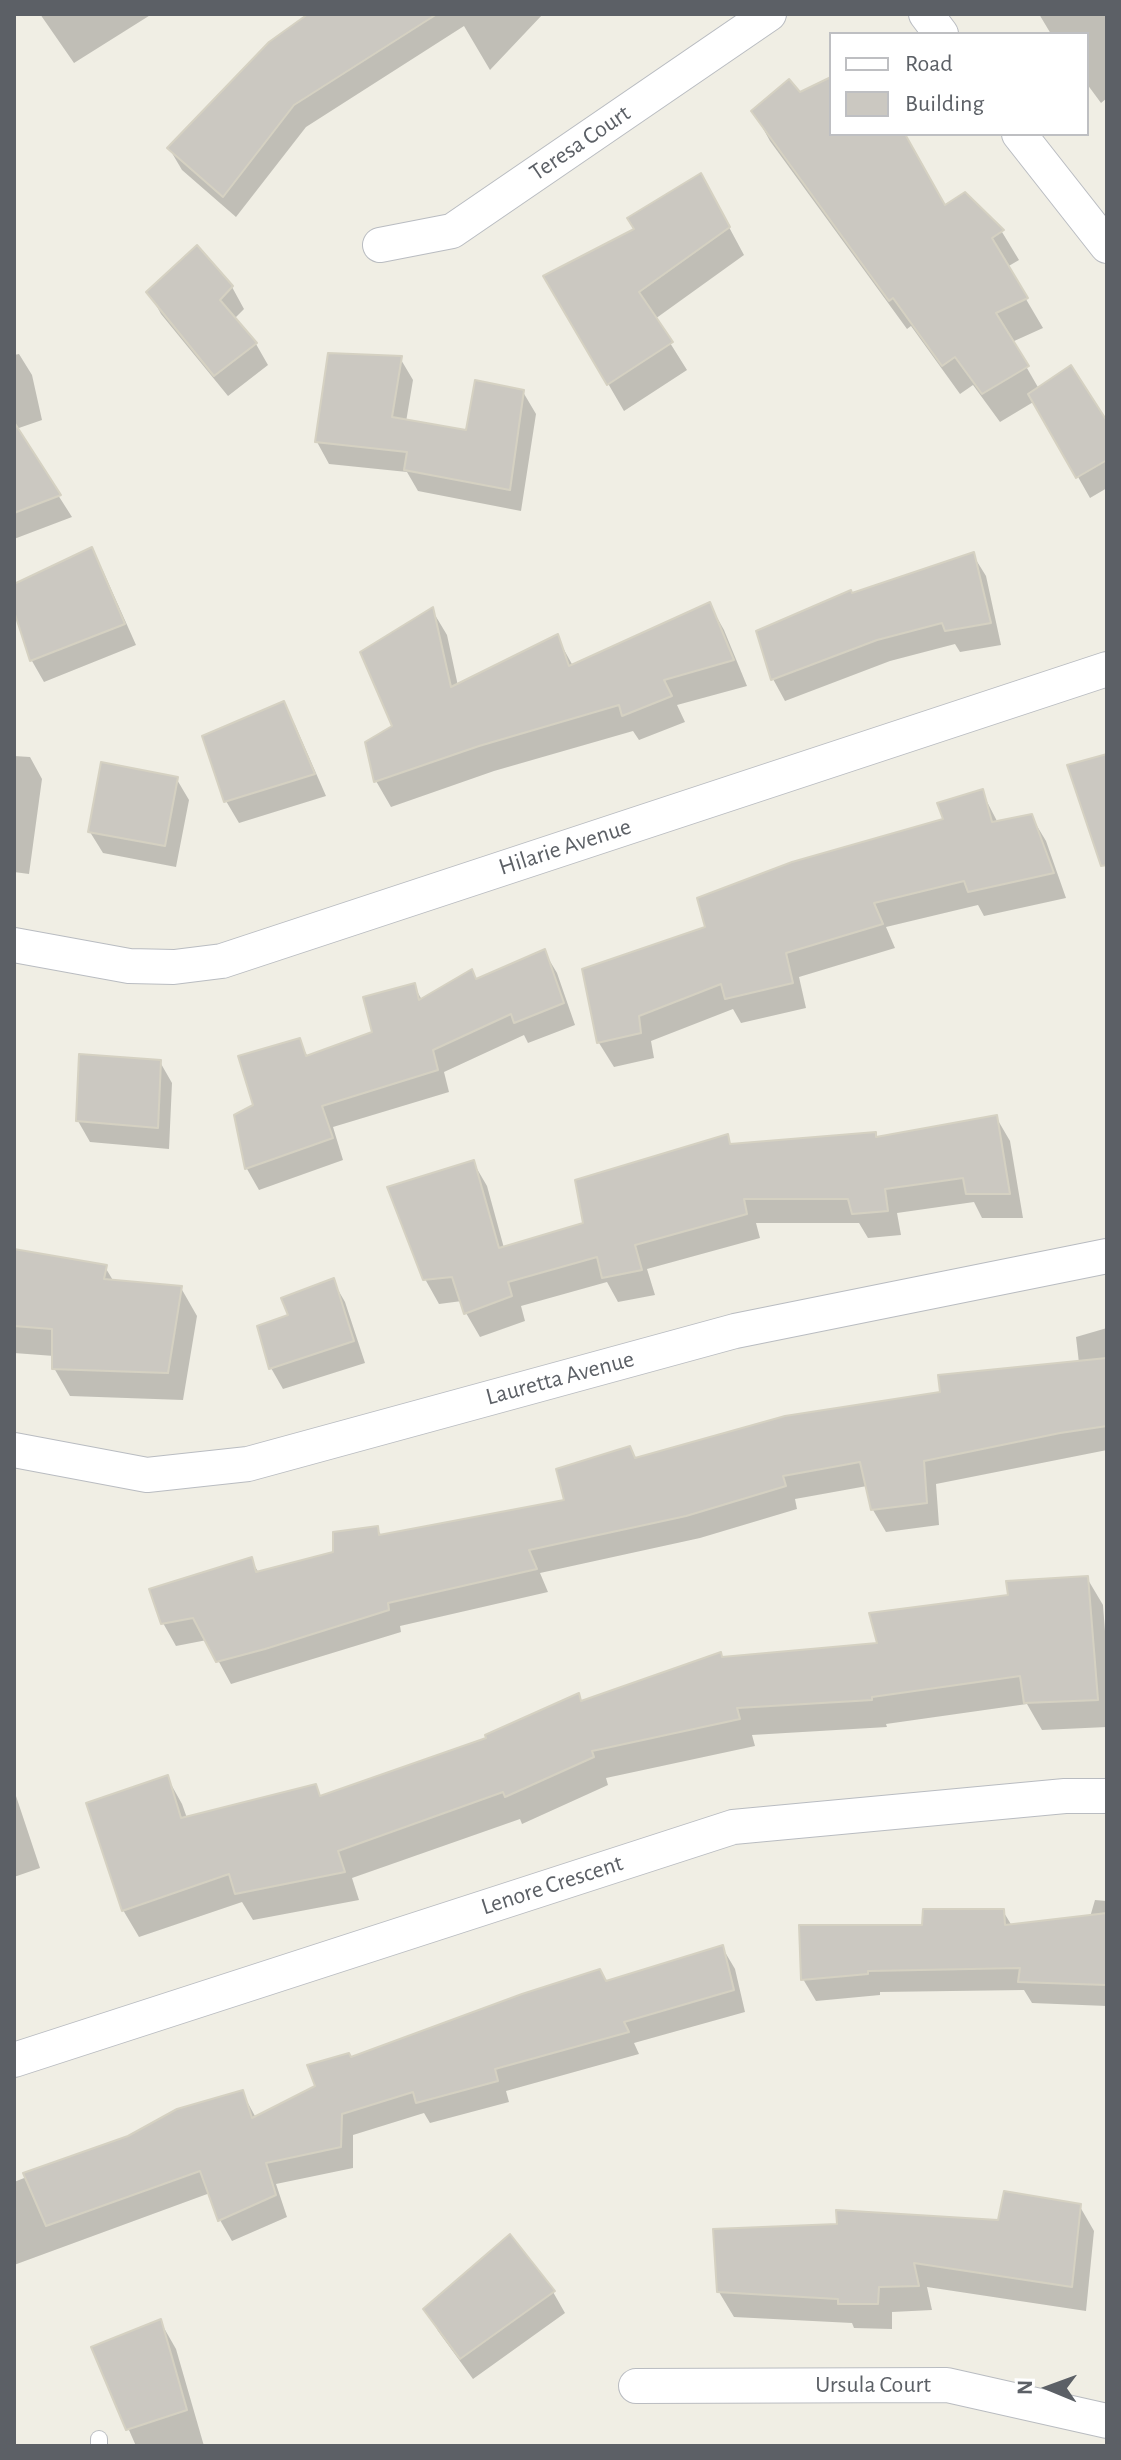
<!DOCTYPE html>
<html>
<head>
<meta charset="utf-8">
<style>
	body { margin:0 }
	#map { position:relative; width:1121px; height:2460px; overflow:hidden; background:#f0eee4; font-family:"Alegreya Sans",sans-serif }
	canvas { display:block }
	.frame { position:absolute; inset:0; border:16px solid #5c6066; pointer-events:none }
	.legend { position:absolute; left:829px; top:32px; width:260px; height:104px; box-sizing:border-box; background:#fff; border:2px solid #bebfc2; margin:0; padding:10px 14px; list-style:none; font-size:24px; color:#5c6066 }
	.legend li { display:flex; align-items:center; gap:16px; height:40px }
	.legend b { width:40px; border:2px solid #bebfc2 }
	.north { position:absolute; left:1009px; top:2348px; width:80px; height:80px; -webkit-text-stroke:6px #fff; paint-order:stroke; rotate:271deg; font-size:22px; font-weight:700; line-height:32px; text-align:center; color:#5c6066 }
	.north::after { content:''; display:block; margin:auto; width:28px; height:36px; background:#5c6066; clip-path:polygon(50% 0,100% 100%,50% 72%,0 100%) }
</style>
</head>
<body>
<div id="map">
<canvas width="1121" height="2460"></canvas>
<div class="frame"></div>
<ul class="legend">
<li><b style="height:10px;background:#fff"></b>Road</li>
<li><b style="height:22px;background:#cbc8c1"></b>Building</li>
</ul>
<div class="north">N</div>
</div>
<script>
const c = document.querySelector('canvas').getContext('2d');
c.lineJoin = 'round';
function paint(path, color) { c.fillStyle = color; c.fill(path, 'evenodd'); }
function trace(path, color, width, dash) { c.strokeStyle = color; c.lineWidth = width; c.lineCap = dash ? 'butt' : 'round'; c.setLineDash(dash || []); c.stroke(path); }
function drawText(font, color, halo, rows, align = 'center') {
  c.font = font + ' "Alegreya Sans",sans-serif'; c.lineWidth = 6; c.setLineDash([]); c.textBaseline = 'middle'; c.strokeStyle = halo; c.fillStyle = color; for (const [text, x, y, turn = 0] of rows) {
    c.save(); c.translate(x, y); c.rotate((+turn || 0) * Math.PI / 180); c.textAlign = isNaN(turn) ? turn : align; if (halo) c.strokeText(text, 0, 0); c.fillText(text, 0, 0); c.restore();
  }
}
const shadow = new Path2D(`
	M40 14H152L74 63Z
	M312 14H543L490 70 464 26 306 127 236 217 182 170 169 148Z
	M1039 14H1107V98L1101 103 1087 84V34H1051Z
	M831 80V134H882L944 207 965 194 1002 232 1019 260 1007 267 1043 328 1012 342 1039 389 1107 425V488L1090 498 1035 401 1000 422 973 385 960 394 911 326 907 329 770 141 754 112Z
	M716 203 744 255 655 319 687 370 624 411 546 277Z
	M197 248 232 287 244 309 234 319 256 344 268 365 228 396 161 314 149 292Z
	M19 354 32 375 42 420 16 429 72 517 14 539V355Z
	M400 358 413 380 406 422 468 432 523 392 536 414 521 511 418 491 407 472 329 464 317 442Z
	M91 550 103 571 136 645 44 682 32 661 14 605V586Z
	M973 555 986 576 1001 645 960 652 955 644 890 661 785 701 773 679 851 595Z
	M710 605 724 630 747 686 677 705 685 722 639 740 633 731 494 771 391 807 376 781 367 743 395 727 432 610 447 635 458 686 557 637 573 666Z
	M283 704 295 725 326 796 239 823 226 801Z
	M14 756 30 757 42 779 29 874 14 872Z
	M176 778 189 800 176 867 103 853 90 832Z
	M982 792 998 823 1031 816 1046 841 1066 898 984 916 978 905 886 927 895 948 799 977 806 1008 741 1023 733 1009 651 1041 654 1058 614 1067 599 1043 584 970 707 929 945 821Z
	M544 951 557 973 575 1025 528 1043 524 1035 444 1072 449 1092 333 1127 343 1160 259 1190 247 1169 237 1116 255 1106 299 1041 308 1057 375 1034 414 986 422 1000 477 981Z
	M160 1062 172 1083 169 1149 90 1142 78 1121Z
	M996 1117 1010 1141 1023 1218H982L974 1202 897 1213 901 1235 868 1238 859 1223H756L760 1238 647 1269 655 1295 618 1302 607 1282 521 1306 525 1321 480 1337 466 1313 462 1301 439 1304 425 1279 473 1162 487 1186 504 1248 585 1225 727 1137 732 1146 875 1134 877 1139Z
	M14 1251 105 1267 114 1282 181 1288 197 1316 183 1400 70 1396 54 1368V1356L14 1353Z
	M333 1281 345 1302 365 1363 283 1389 271 1368 291 1316Z
	M1107 1328V1450L936 1484 939 1525 886 1532 873 1510 867 1486 795 1499 797 1509 700 1538 540 1573 548 1592 400 1626 401 1632 231 1684 207 1640 176 1646 163 1623 251 1560 259 1573 335 1554 377 1529 382 1536 567 1501 636 1460 1079 1363 1076 1337Z
	M1087 1578 1103 1605 1107 1657V1727L1042 1730 1027 1704 886 1724 887 1727 752 1735 755 1746 606 1778 608 1785 522 1824 520 1819 352 1878 359 1900 253 1920 242 1902 139 1937 123 1910 167 1777 182 1804 187 1818 315 1786 321 1797 489 1739 578 1696 582 1702 723 1659 879 1645 1010 1597Z
	M14 1790 40 1868 14 1877Z
	M1095 1900 1107 1901V2006L1032 2003 1024 1990 880 1992V1995L816 2001 803 1979 924 1927 1003 1911 1012 1926 1090 1917Z
	M722 1947 735 1969 745 2012 634 2043 639 2054 506 2091 509 2102 430 2123 424 2113 353 2135V2168L276 2184 287 2217 232 2241 220 2220 210 2193 14 2265V2182L242 2092 256 2118 317 2087 351 2059Z
	M1079 2205 1094 2231 1086 2311 927 2287 932 2310 892 2312V2329L854 2328 852 2323 734 2317 719 2292 999 2222Z
	M553 2292 565 2313 473 2379 438 2331 426 2309Z
	M160 2321 176 2349 204 2446H136L93 2348Z`);
const building = new Path2D(`
	M308 14H437L294 105 223 197 167 148 269 42Z
	M831 77V134H905L945 205 965 192 1004 230 992 238 1028 298 996 313 1029 366 982 394 955 357 942 366 893 298 889 301 751 111 789 79 800 92Z
	M701 173 730 227 639 292 673 342 607 385 543 276 634 229 627 218Z
	M197 245 233 286 220 300 257 343 214 376 146 292Z
	M328 353 402 356 392 417 466 430 475 380 524 390 510 490 404 470 407 452 315 442Z
	M1071 365 1107 421V460L1076 478 1028 394Z
	M14 422 61 495 14 513Z
	M92 547 125 624 30 661 14 611V584Z
	M974 552 991 623 945 631 942 623 877 640 771 680 756 631 851 590 852 593Z
	M710 602 734 660 664 680 672 696 622 716 619 705 479 746 374 782 365 742 392 726 360 652 433 607 451 687 558 634 569 666Z
	M284 701 315 774 224 802 202 736Z
	M1107 754V865L1101 866 1067 765Z
	M101 762 178 777 165 846 88 832Z
	M983 789 992 822 1032 814 1054 873 968 892 964 881 874 903 883 924 786 953 793 983 725 999 721 984 639 1016 641 1033 597 1043 582 969 705 927 697 898 792 862 943 819 937 803Z
	M545 949 564 1003 514 1023 511 1014 433 1050 438 1070 322 1106 333 1138 245 1169 234 1115 253 1105 238 1056 300 1038 306 1056 372 1032 363 997 415 983 419 1000 472 969 476 979Z
	M79 1054 161 1060 158 1128 76 1121Z
	M997 1115 1010 1194H966L963 1178 885 1189 888 1211 852 1214 848 1199H744L747 1214 635 1245 642 1270 602 1278 597 1257 508 1282 512 1296 464 1314 452 1277 423 1280 387 1187 474 1160 499 1248 583 1223 575 1180 728 1134 730 1144 876 1132V1137Z
	M14 1249 107 1265 104 1279 182 1286 168 1373 52 1369V1329L14 1326Z
	M334 1278 354 1341 269 1369 257 1326 288 1315 281 1298Z
	M1107 1358V1426L1060 1433 924 1461 927 1503 871 1510 860 1462 783 1476 786 1486 686 1516 529 1550 537 1569 388 1603 389 1610 265 1649 216 1662 193 1618 161 1624 149 1589 252 1557 256 1572 333 1552V1532L378 1526 379 1535 564 1500 556 1469 630 1446 635 1458 785 1416 940 1392 938 1375Z
	M1088 1576 1098 1700 1024 1703 1020 1676 872 1697V1700L737 1708 740 1719 592 1751 594 1757 505 1797 503 1792 338 1851 345 1872 235 1894 229 1874 122 1911 86 1803 168 1775 181 1818 316 1784 320 1796 486 1738 485 1735 579 1693 581 1701 721 1652 722 1657 877 1643 869 1613 1008 1595 1006 1581Z
	M923 1909H1004L1005 1925 1107 1913V1985L1018 1982 1020 1968 868 1971V1974L801 1980 799 1925H922Z
	M723 1945 734 1990 624 2022 629 2032 495 2069 498 2081 416 2103 413 2092 342 2114 341 2147 266 2163 276 2195 218 2221 200 2171 46 2226 23 2173 128 2136 177 2109 243 2090 252 2118 315 2086 307 2065 349 2053 351 2057 522 1994 600 1969 606 1981Z
	M1004 2191 1081 2204 1072 2287 914 2263 919 2286 879 2287 878 2304H838V2299L717 2292 713 2229 837 2224 836 2210 998 2220Z
	M510 2234 555 2291 460 2359 423 2309Z
	M161 2319 187 2410 126 2430 91 2347Z`);
const lane = new Path2D(`
	M99 2439V2446`);
const street = new Path2D(`
	M926 14 941 34
	M1019 134 1107 246
	M380 245 452 231 769 14
	M14 945 129 966 174 967 222 961 1107 669
	M14 1450 147 1475 248 1464 735 1331 1107 1256
	M14 2060 733 1827 1065 1796H1107
	M636 2386 947 2385 1107 2421`);
const streetNames = [
	["Teresa Court",580,143,-34],
	["Hilarie Avenue",565,847,-18],
	["Lauretta Avenue",560,1378,-15],
	["Lenore Crescent",552,1885,-18],
	["Ursula Court",873,2385]
];
paint(shadow, '#0003');
paint(building, '#cbc8c1');
trace(building, '#d5d1c2', 2);
trace(lane, '#b9bcc1', 18);
trace(street, '#b9bcc1', 36);
trace(lane, '#fff', 16);
trace(street, '#fff', 34);
drawText('24px', '#5c6066', '#fff', streetNames);
</script>
</body>
</html>
